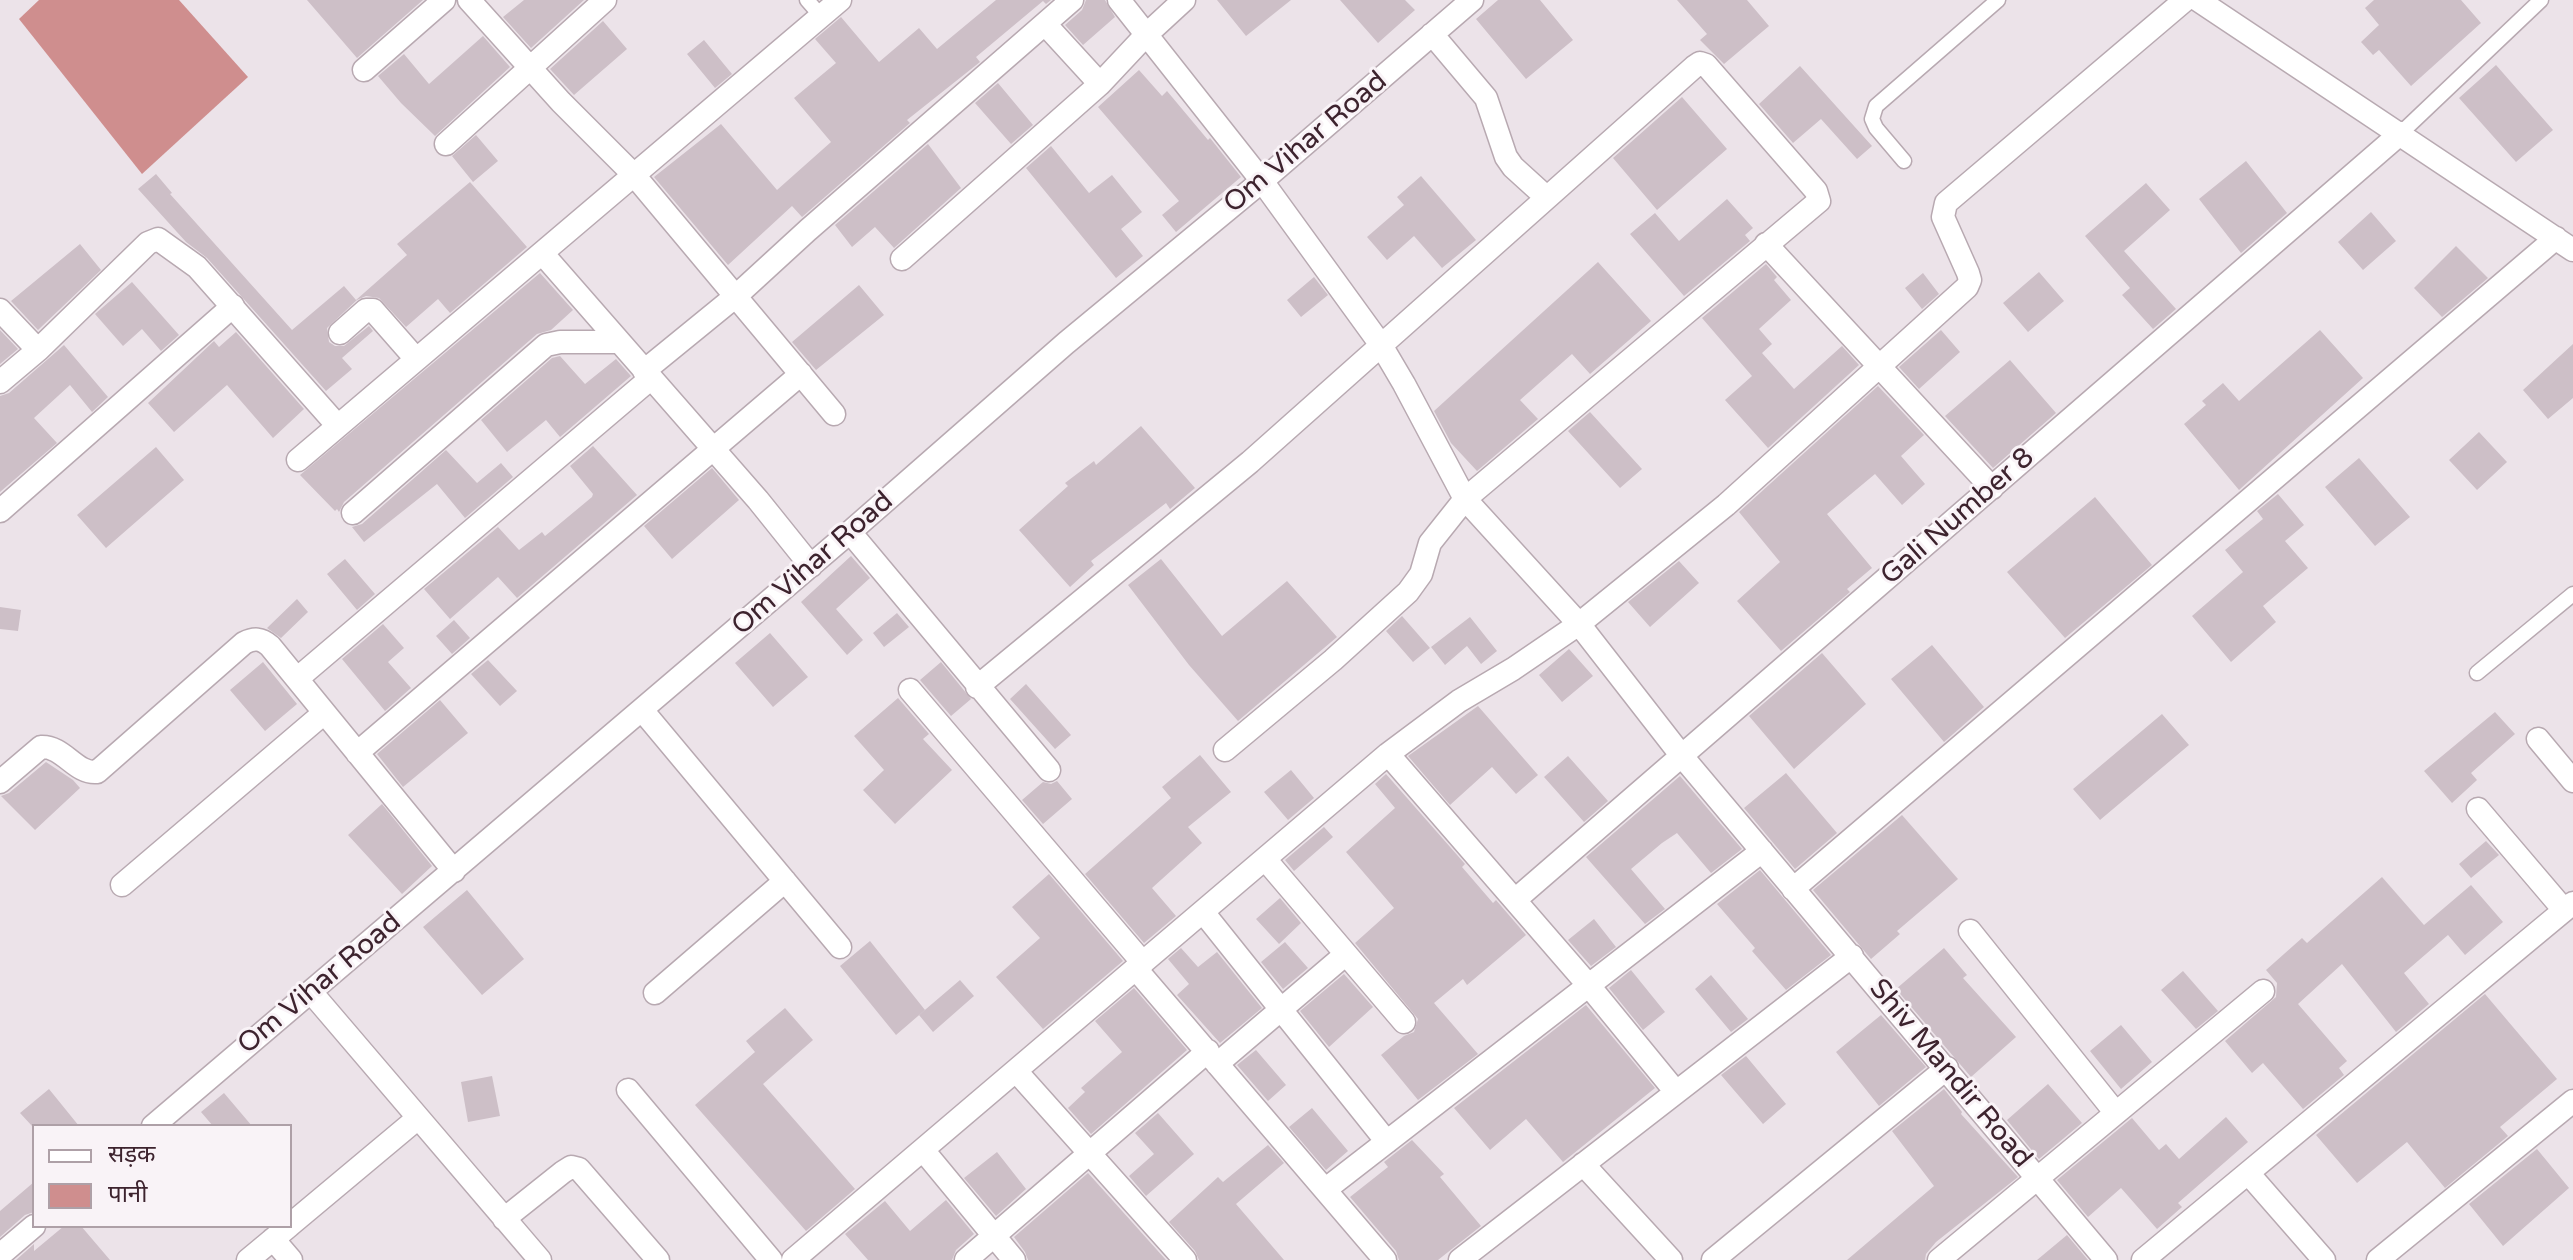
<!DOCTYPE html>
<html>
<head>
<meta charset="utf-8">
<style>
	body { margin:0 }
	#map { position:relative; width:2573px; height:1260px; overflow:hidden; background:#ece3e9; font-family:"Varela Round","Noto Sans Devanagari",sans-serif }
	canvas { display:block }
	.legend { position:absolute; left:32px; top:1124px; width:260px; height:104px; box-sizing:border-box; background:#f9f3f7; border:2px solid #aea0a7; margin:0; padding:10px 14px; list-style:none; font-size:24px; color:#3d232e }
	.legend li { display:flex; align-items:center; gap:16px; height:40px }
	.legend b { width:40px; border:2px solid #aea0a7 }
</style>
</head>
<body>
<div id="map">
<canvas width="2573" height="1260"></canvas>
<ul class="legend">
<li><b style="height:10px;background:#fff"></b>सड़क</li>
<li><b style="height:22px;background:#cf8e8e"></b>पानी</li>
</ul>
</div>
<script>
const c = document.querySelector('canvas').getContext('2d');
c.lineJoin = 'round';
function paint(path, color) { c.fillStyle = color; c.fill(path, 'evenodd'); }
function trace(path, color, width, dash) { c.strokeStyle = color; c.lineWidth = width; c.lineCap = dash ? 'butt' : 'round'; c.setLineDash(dash || []); c.stroke(path); }
function drawText(font, color, halo, rows, align = 'center') {
  c.font = font + ' "Varela Round",sans-serif'; c.lineWidth = 6; c.setLineDash([]); c.textBaseline = 'middle'; c.strokeStyle = halo; c.fillStyle = color; for (const [text, x, y, turn = 0] of rows) {
    c.save(); c.translate(x, y); c.rotate((+turn || 0) * Math.PI / 180); c.textAlign = isNaN(turn) ? turn : align; if (halo) c.strokeText(text, 0, 0); c.fillText(text, 0, 0); c.restore();
  }
}
const water = new Path2D(`
	M39 0H179L248 77 142 174 19 19Z`);
const building = new Path2D(`
	M307 0H423L357 58Z
	M524 0H584L531 48 503 17Z
	M996 0H1051L1046 4 1043 1 976 57 980 62 907 120 910 123 802 217 792 206 728 265 654 177 721 124 777 190 831 142 794 98 836 63 815 39 841 17 879 62 919 28 937 49Z
	M1086 0H1105L1115 17 1083 45 1065 25 1082 10Z
	M1217 0H1291L1246 36Z
	M1340 0H1405L1415 10 1378 43Z
	M1498 0H1540L1573 40 1526 79 1476 19Z
	M1677 0H1747L1769 26 1724 64 1700 40 1707 34Z
	M2374 0H2461L2481 23 2411 86 2379 50 2373 55 2361 42 2379 25 2365 8Z
	M603 21 627 49 574 95 550 69Z
	M483 36 510 67 435 136 401 103 378 76 404 54 429 84Z
	M704 40 732 74 715 88 687 54Z
	M2496 65 2553 130 2516 162 2459 98Z
	M1800 66 1872 146 1857 159 1821 119 1793 143 1759 104Z
	M1139 70 1162 96 1167 91 1208 140 1210 138 1241 177 1176 232 1162 215 1179 201 1098 107Z
	M998 83 1033 125 1011 144 975 103Z
	M1682 97 1727 149 1657 210 1613 158Z
	M476 135 498 161 473 182 452 156Z
	M928 144 961 188 894 248 875 227 852 247 835 225Z
	M1051 146 1089 193 1112 175 1142 212 1121 229 1143 256 1116 278 1026 168Z
	M2246 161 2287 213 2241 253 2199 199Z
	M156 174 172 193 170 194 292 330 344 286 356 300 407 255 397 244 470 182 527 247 450 313 438 299 406 327 379 298 366 296 357 300 327 328 329 342 335 346H344L369 326 373 331 342 358 352 369 326 391 207 258 186 242 138 189Z
	M1421 176 1476 240 1442 268 1414 236 1387 260 1367 237 1404 205 1397 197Z
	M2146 183 2170 210 2124 251 2176 309 2153 329 2122 295 2130 288 2085 236Z
	M1727 199 1753 228 1745 235 1750 241 1684 296 1630 234 1655 213 1679 241Z
	M2371 212 2396 241 2363 270 2338 242Z
	M80 244 101 270 38 330 11 301Z
	M2456 246 2488 278 2442 317 2414 288Z
	M1598 262 1651 321 1590 374 1572 354 1520 400 1538 419 1477 471 1451 443 1434 411Z
	M1766 264 1777 277 1774 280 1791 300 1759 329 1772 344 1762 353 1794 389 1842 346 1859 365 1768 448 1725 400 1752 376 1702 318Z
	M2039 272 2064 301 2028 332 2003 303Z
	M540 273 573 310 551 330 537 334 344 502 339 512 337 509 335 511 300 475Z
	M1923 273 1939 294 1922 309 1905 288Z
	M1314 277 1328 295 1301 317 1287 300Z
	M132 282 179 335 161 351 142 329 123 346 95 314Z
	M859 285 884 315 816 370 792 342Z
	M0 330 18 349 0 364Z
	M1941 330 1960 352 1919 389 1899 367Z
	M2320 330 2363 378 2239 490 2184 424 2206 405 2202 401 2223 383 2239 401Z
	M236 332 304 409 273 438 227 385 174 432 148 403 214 341 219 347Z
	M2573 344V398L2548 419 2523 390Z
	M64 345 108 397 92 412 70 385 34 418 57 443 0 492V396L9 393Z
	M560 356 585 384 616 359 631 376 560 437 546 420 507 452 481 420 552 358Z
	M2010 360 2056 413 1993 468 1945 416Z
	M1878 386 1924 435 1901 456 1925 484 1902 505 1875 474 1827 514 1872 568 1847 589 1850 592 1781 651 1737 601 1780 562 1739 512Z
	M1590 412 1642 469 1620 488 1568 431Z
	M1141 426 1195 488 1170 509 1166 503 1091 561 1094 565 1070 587 1019 530 1068 486 1065 483 1094 461 1096 465Z
	M2479 432 2507 462 2477 490 2449 460Z
	M593 446 637 495 517 598 498 577 450 619 424 589 498 527 519 550 542 532 545 536 592 497 593 494 570 466Z
	M156 447 184 480 106 548 77 515Z
	M446 450 477 483 501 463 513 477 465 518 437 484 364 542 352 527 362 524Z
	M2359 458 2410 517 2375 546 2325 487Z
	M712 468 739 500 672 559 644 526Z
	M2278 494 2304 525 2285 541 2308 568 2263 606 2276 622 2231 662 2192 616 2243 572 2225 550 2263 519 2257 511Z
	M2095 497 2152 565 2065 638 2007 572Z
	M851 556 870 578 836 609 863 640 847 655 801 602Z
	M345 559 375 594 357 610 327 574Z
	M1161 559 1222 636 1287 581 1337 637 1238 721 1189 665 1128 585Z
	M1679 561 1699 583 1650 627 1628 602Z
	M297 599 308 612 281 638 267 628Z
	M0 607 21 610 18 631 0 629Z
	M897 613 909 627 884 647 873 633Z
	M1402 616 1430 648 1413 662 1386 631Z
	M1470 617 1497 651 1481 664 1467 646 1445 665 1431 647Z
	M454 620 470 638 452 654 436 636Z
	M383 624 404 648 388 662 411 688 385 711 342 659Z
	M770 633 808 677 773 707 735 663Z
	M1932 645 1984 707 1944 742 1891 679Z
	M1569 649 1593 676 1562 702 1539 675Z
	M1822 653 1866 704 1794 769 1749 716Z
	M488 660 517 691 500 706 471 674Z
	M263 662 297 704 265 731 230 690Z
	M941 662 971 699 951 716 920 680Z
	M1026 684 1071 735 1055 749 1010 699Z
	M898 698 929 734 923 739 952 770 895 824 863 790 884 770 854 736Z
	M440 700 468 733 403 787 377 754Z
	M1478 706 1538 775 1516 794 1492 767 1450 805 1408 756Z
	M2495 712 2515 734 2471 773 2477 780 2452 803 2424 771Z
	M2162 714 2189 745 2100 820 2073 789Z
	M1200 755 1231 792 1188 827 1202 843 1152 888 1176 916 1144 943 1085 874 1171 798 1162 787Z
	M1568 756 1608 801 1584 822 1544 777Z
	M46 762 73 780 80 788 35 830 1 796 9 793Z
	M1291 770 1314 798 1288 820 1264 792Z
	M1786 773 1837 833 1795 869 1744 808Z
	M1386 774 1465 864 1462 867 1493 903 1496 900 1526 935 1467 985 1463 979 1434 1003 1478 1054 1418 1100 1381 1055 1404 1036 1414 1032 1418 1019 1355 943 1394 908 1346 852 1395 808 1375 784Z
	M1680 776 1742 849 1711 873 1677 833 1662 843 1631 869 1665 909 1645 924 1586 857Z
	M1057 781 1072 799 1043 824 1022 800 1043 782 1051 784Z
	M382 804 432 866 402 894 348 835Z
	M1902 815 1958 879 1897 931 1900 934 1871 959 1813 890Z
	M1324 827 1333 837 1294 871 1285 860Z
	M2486 841 2499 855 2471 878 2459 864Z
	M1760 870 1831 955 1786 990 1752 951 1755 948 1717 904Z
	M1049 874 1123 961 1043 1029 996 977 1040 938 1012 907Z
	M2382 877 2424 925 2471 885 2503 922 2465 955 2448 935 2404 973 2429 1004 2396 1032 2342 964 2298 1004 2347 1061 2339 1068 2344 1075 2303 1109 2263 1063 2252 1073 2225 1041 2276 997 2277 983 2266 970 2302 938 2307 943Z
	M467 890 524 959 482 995 423 927Z
	M1280 898 1301 923 1279 944 1256 919Z
	M1594 919 1616 947 1591 966 1568 940Z
	M870 941 925 1010 896 1035 840 966Z
	M1285 942 1308 968 1283 989 1261 962Z
	M1181 948 1198 967 1217 952 1262 1008 1220 1043 1177 995 1189 984 1168 959Z
	M1944 948 1967 975 1963 978 2016 1037 1971 1077 1896 989Z
	M1631 970 1665 1012 1643 1030 1609 988Z
	M2183 971 2218 1011 2196 1029 2161 990Z
	M1344 974 1373 1007 1329 1047 1300 1011Z
	M1711 975 1748 1019 1731 1032 1695 989Z
	M960 980 974 996 933 1032 919 1015Z
	M1134 988 1187 1050 1091 1134 1068 1108 1085 1092 1081 1088 1122 1052 1095 1021Z
	M2485 994 2557 1079 2500 1127 2508 1136 2445 1188 2407 1142 2357 1183 2316 1135Z
	M1586 1005 1655 1088 1563 1162 1526 1119 1490 1150 1454 1108Z
	M785 1008 813 1040 763 1084 855 1189 806 1231 695 1105 755 1052 746 1041Z
	M1881 1015 1926 1067 1879 1106 1836 1052Z
	M2121 1025 2152 1062 2121 1089 2090 1051Z
	M1256 1050 1286 1085 1268 1101 1237 1065Z
	M1746 1056 1786 1104 1763 1124 1721 1075Z
	M492 1076 500 1116 468 1122 461 1082Z
	M2048 1084 2082 1123 2039 1159 2007 1120Z
	M49 1089 79 1126H32L20 1113Z
	M1944 1089 1962 1112 1961 1114 2018 1177 1936 1242 1926 1254 1925 1260H1847L1934 1186 1892 1131Z
	M224 1093 252 1126H213L201 1112Z
	M1312 1108 1348 1151 1326 1170 1289 1127Z
	M1158 1113 1194 1154 1146 1196 1129 1176 1154 1154 1135 1133Z
	M2226 1117 2248 1142 2178 1203 2182 1207 2157 1229 2121 1188 2088 1217 2057 1180 2132 1118 2159 1150 2166 1144 2179 1159Z
	M1412 1140 1444 1174 1440 1177 1481 1226 1438 1260H1399L1396 1251 1350 1197 1388 1167 1384 1162Z
	M1268 1145 1284 1163 1236 1204 1284 1260H1199L1195 1251 1169 1222 1218 1177 1223 1182Z
	M2537 1149 2569 1188 2503 1246 2469 1204Z
	M997 1152 1026 1189 996 1216 964 1178Z
	M1088 1173 1166 1260H1028L1025 1252 1014 1237Z
	M34 1182V1212L25 1215 0 1237V1211Z
	M946 1200 974 1234 956 1250 952 1260H868L845 1234 885 1201 910 1231Z
	M64 1226H81L110 1260H16L34 1244V1251Z
	M2067 1235 2088 1260H2037Z`);
const service = new Path2D(`
	M807 0 821 16
	M2401 133 2541 0
	M1904 161 1876 128 1872 119 1876 106 1998 0
	M2477 673 2573 594`);
const minor = new Path2D(`
	M469 0 561 102 634 175 834 414
	M1119 0 1262 181 1381 345 1404 384 1465 499 1579 624 1681 755 2106 1260
	M2198 0 2573 250
	M1045 24 1100 84
	M1432 34 1486 98 1506 157 1513 167 1546 197
	M364 70 444 0
	M446 144 605 0
	M1766 244 1992 488
	M542 253 758 500 811 566
	M902 259 1100 84 1146 35 1184 0
	M0 310 38 350
	M340 333 366 310H373L416 359
	M644 371 736 296 808 230 1072 0
	M0 382 38 350 148 243 158 239 197 267 337 425
	M298 460 840 0
	M0 511 233 306
	M353 513 546 345 560 342H618
	M850 532 1049 770
	M298 678 650 379
	M977 687 1250 462 1694 67 1700 63 1706 65 1816 191 1819 201 1465 499 1430 543 1421 574 1408 592 1333 660 1225 750
	M910 690 1143 963
	M642 710 840 947
	M2538 739 2573 781
	M357 753 801 374
	M1388 754 1590 987 1676 1092
	M0 782 41 747C64 746 75 774 97 772L244 643C254 638 261 638 270 646L454 871
	M2478 809 2564 910
	M1265 859 1404 1022
	M122 885 324 713
	M1793 889 2556 238
	M1515 900 2401 133
	M1203 912 1387 1142
	M1970 931 2115 1112
	M1136 969 1385 1260
	M311 992 540 1260
	M655 993 785 881
	M1217 1064 1346 954
	M1016 1071 1185 1260
	M628 1090 771 1260
	M153 1126 850 532 1066 343 1262 181 1472 0
	M923 1150 1014 1260
	M1583 1164 1671 1260
	M2248 1173 2324 1260
	M1326 1189 1762 851
	M504 1219 563 1172 571 1167 579 1169 658 1260
	M290 1225 418 1118
	M273 1239 291 1260
	M0 1255 34 1226
	M248 1260 289 1226
	M793 1260 1388 754 1459 701 1513 669 1579 624 1726 505 1967 287 1970 280 1968 273 1943 217 1946 203 2185 0
	M966 1260 1208 1051
	M1460 1260 1852 956
	M1713 1260 1947 1068
	M1939 1260 2263 991
	M2143 1260 2573 903
	M2378 1260 2573 1101`);
const streetNames = [
	["Om Vihar Road",1306,143,-40],
	["Gali Number 8",1958,517,-41],
	["Om Vihar Road",813,564,-41],
	["Om Vihar Road",320,984,-40],
	["Shiv Mandir Road",1950,1074,50]
];
paint(water, '#cf8e8e');
paint(building, '#cdbfc7');
trace(service, '#b8a9b1', 17);
trace(minor, '#b8a9b1', 25);
trace(service, '#fff', 14);
trace(minor, '#fff', 22);
drawText('28px', '#3d232e', '#f9f3f7', streetNames);
</script>
</body>
</html>
